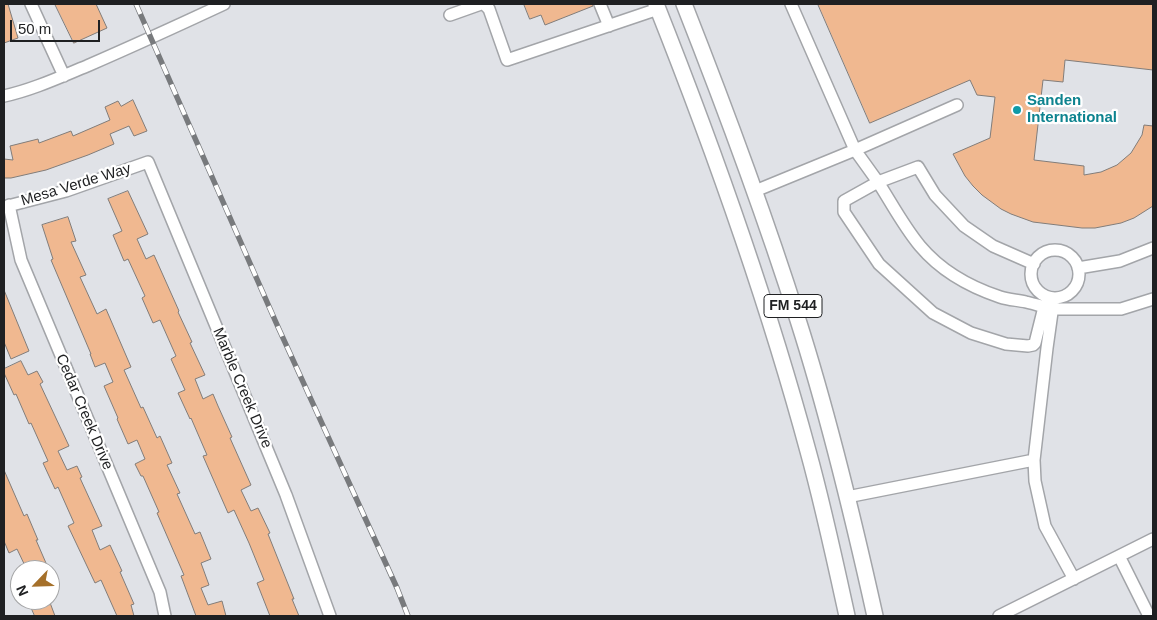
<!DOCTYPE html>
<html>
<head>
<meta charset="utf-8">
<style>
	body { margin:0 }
	#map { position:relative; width:1157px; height:620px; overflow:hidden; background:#e0e2e7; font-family:Helvetica,sans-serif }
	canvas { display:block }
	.frame { position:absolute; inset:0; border:5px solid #1f2022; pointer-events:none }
	.north { position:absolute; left:10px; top:560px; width:50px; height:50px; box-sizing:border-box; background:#fff; border:1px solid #a5a6a7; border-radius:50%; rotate:246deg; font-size:14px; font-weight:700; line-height:20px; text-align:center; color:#1f2022 }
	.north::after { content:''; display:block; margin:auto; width:18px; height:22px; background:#a5702a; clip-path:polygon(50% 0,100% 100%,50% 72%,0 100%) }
	.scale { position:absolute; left:10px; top:20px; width:90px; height:22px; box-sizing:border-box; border:2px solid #1f2022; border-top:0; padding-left:6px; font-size:15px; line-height:18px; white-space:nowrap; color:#1f2022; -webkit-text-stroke:4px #fff; paint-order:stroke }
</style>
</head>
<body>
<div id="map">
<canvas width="1157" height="620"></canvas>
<div class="frame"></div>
<div class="north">N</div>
<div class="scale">50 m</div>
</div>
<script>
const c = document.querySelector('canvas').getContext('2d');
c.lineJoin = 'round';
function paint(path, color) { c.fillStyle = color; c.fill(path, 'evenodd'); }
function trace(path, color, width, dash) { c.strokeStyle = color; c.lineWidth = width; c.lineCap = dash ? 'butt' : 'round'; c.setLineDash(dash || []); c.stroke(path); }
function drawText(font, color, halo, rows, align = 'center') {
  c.font = font + ' Helvetica,sans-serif'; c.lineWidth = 4.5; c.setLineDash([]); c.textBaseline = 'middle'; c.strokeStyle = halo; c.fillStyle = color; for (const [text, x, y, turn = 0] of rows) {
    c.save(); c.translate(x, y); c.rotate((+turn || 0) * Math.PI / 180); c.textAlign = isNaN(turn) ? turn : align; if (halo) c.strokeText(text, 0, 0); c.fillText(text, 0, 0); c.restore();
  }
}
const building = new Path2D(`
	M4 4H8L18 38 4 43Z
	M55 4H96L107 28 74 43Z
	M524 4H593V6L545 25 541 15 530 19Z
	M818 4H1153V70L1065 60 1063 82 1043 80 1034 160 1084 166V175L1101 172 1117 165 1131 153 1142 135 1144 125 1153 126V206L1134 218 1121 223 1095 228H1082L1033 222 1011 214 1001 209 982 195 973 186 965 176 953 154 990 138 995 97 977 95 970 80 870 123Z
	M133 100 147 131 134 136 129 126 110 134 114 144 88 155 46 170 11 178H4V159L13 160 10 146 38 139 39 143 71 131 73 136 110 120 105 107 118 101 121 106Z
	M128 191 148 234 137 239 146 259 154 255 179 311 178 312 192 342 190 343 205 375 195 379 203 399 213 394 218 406 232 437 230 438 251 485 241 490 251 511 258 508 270 533 268 534 294 599H292L299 616H270L257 583 264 580 249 543 234 510 228 513 203 456 207 455 191 418 190 419 178 393 185 390 171 359 176 356 160 320 153 323 142 298 145 296 128 259 124 261 113 235 122 231 108 199Z
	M68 217 76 241 71 242 86 275 80 277 97 314 106 309 131 367 124 370 141 408 143 407 157 438 160 436 172 463 167 465 180 493 177 494 195 534 200 532 211 559 201 563 209 585 201 588 208 605 222 601 226 616H196L181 576 184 575 157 513 159 512 143 476H141L135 464 145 459 137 440 128 444 117 419 118 418 104 386 113 382 105 363 95 367 90 354H91L51 260 53 259 42 225Z
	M4 290 29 351 11 359 4 342Z
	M21 361 28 375 37 371 43 382 40 384 69 446 58 451 67 470 77 466 82 477 80 478 102 526 92 530 100 550 110 545 122 571 120 572 134 604 131 605 134 616H117L101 580 95 583 68 526 74 523 58 487 55 489 43 463 48 461 31 423 29 424 16 394 14 395 4 373V369Z
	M4 470 24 516 27 514 38 540H36L49 570H27L17 549 9 553 4 541Z
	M28 600H49L55 616H35Z`);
const minor = new Path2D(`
	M31 4 64 76
	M484 4 489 9 507 60 658 9
	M600 4 609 26
	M791 4 855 150 957 105
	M450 15 481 4
	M4 96C32 90 60 77 87 66 133 46 179 25 224 4
	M755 191 855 150 878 182 918 167 935 195 964 226 993 246 1034 264
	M9 205 21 260 160 592 165 616
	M4 207 66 191 148 162 286 495 330 616
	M1031 274a24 24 0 1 1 48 0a24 24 0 1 1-48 0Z
	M1078 268 1120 261 1153 248
	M1054 298 1047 348 1034 460 1035 481 1045 526 1074 579
	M1044 307 1035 343 1033 345 1028 346 1006 344 971 333 933 313 879 264 844 212V201L878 182C892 204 904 227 920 246 941 271 970 287 1000 297 1009 300 1018 300 1026 302 1035 304 1044 307 1052 309H1121L1153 299
	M847 497 1034 460
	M1119 556 1149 616
	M999 616 1153 539`);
const major = new Path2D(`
	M656 4C714 150 767 299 808 451 823 505 835 561 847 616
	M684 4C725 108 764 213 798 320 829 417 853 517 875 616`);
const rail = new Path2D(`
	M136 4 278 327 397 588 408 616`);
const markers = [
	[1017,110,5,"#0f9aa8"]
];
const shields = [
	[793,306,58]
];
const shieldNames = [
	["FM 544",793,306]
];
const cultureNames = [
	["Sanden",1027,101],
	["International",1027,118]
];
const streetNames = [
	["Mesa Verde Way",76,185,-17],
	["Marble Creek Drive",242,388,67],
	["Cedar Creek Drive",84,412,67]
];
paint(building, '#f0b890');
trace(building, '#817c79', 1);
trace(minor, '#a3a5a9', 14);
trace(major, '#a3a5a9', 18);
trace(minor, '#fff', 11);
trace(major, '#fff', 15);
trace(rail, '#787a7d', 5.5);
trace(rail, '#fff', 4, [11]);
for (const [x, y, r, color] of markers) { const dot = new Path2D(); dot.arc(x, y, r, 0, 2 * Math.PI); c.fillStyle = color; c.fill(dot); trace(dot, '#fff', 2); }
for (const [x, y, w] of shields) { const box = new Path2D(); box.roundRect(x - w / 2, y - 11.5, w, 23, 4); c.fillStyle = '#fff'; c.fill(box); trace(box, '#1f2022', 1); }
drawText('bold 14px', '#1f2022', null, shieldNames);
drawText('bold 15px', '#0d838f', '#fff', cultureNames, 'left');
drawText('15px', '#1f2022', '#fff', streetNames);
</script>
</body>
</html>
